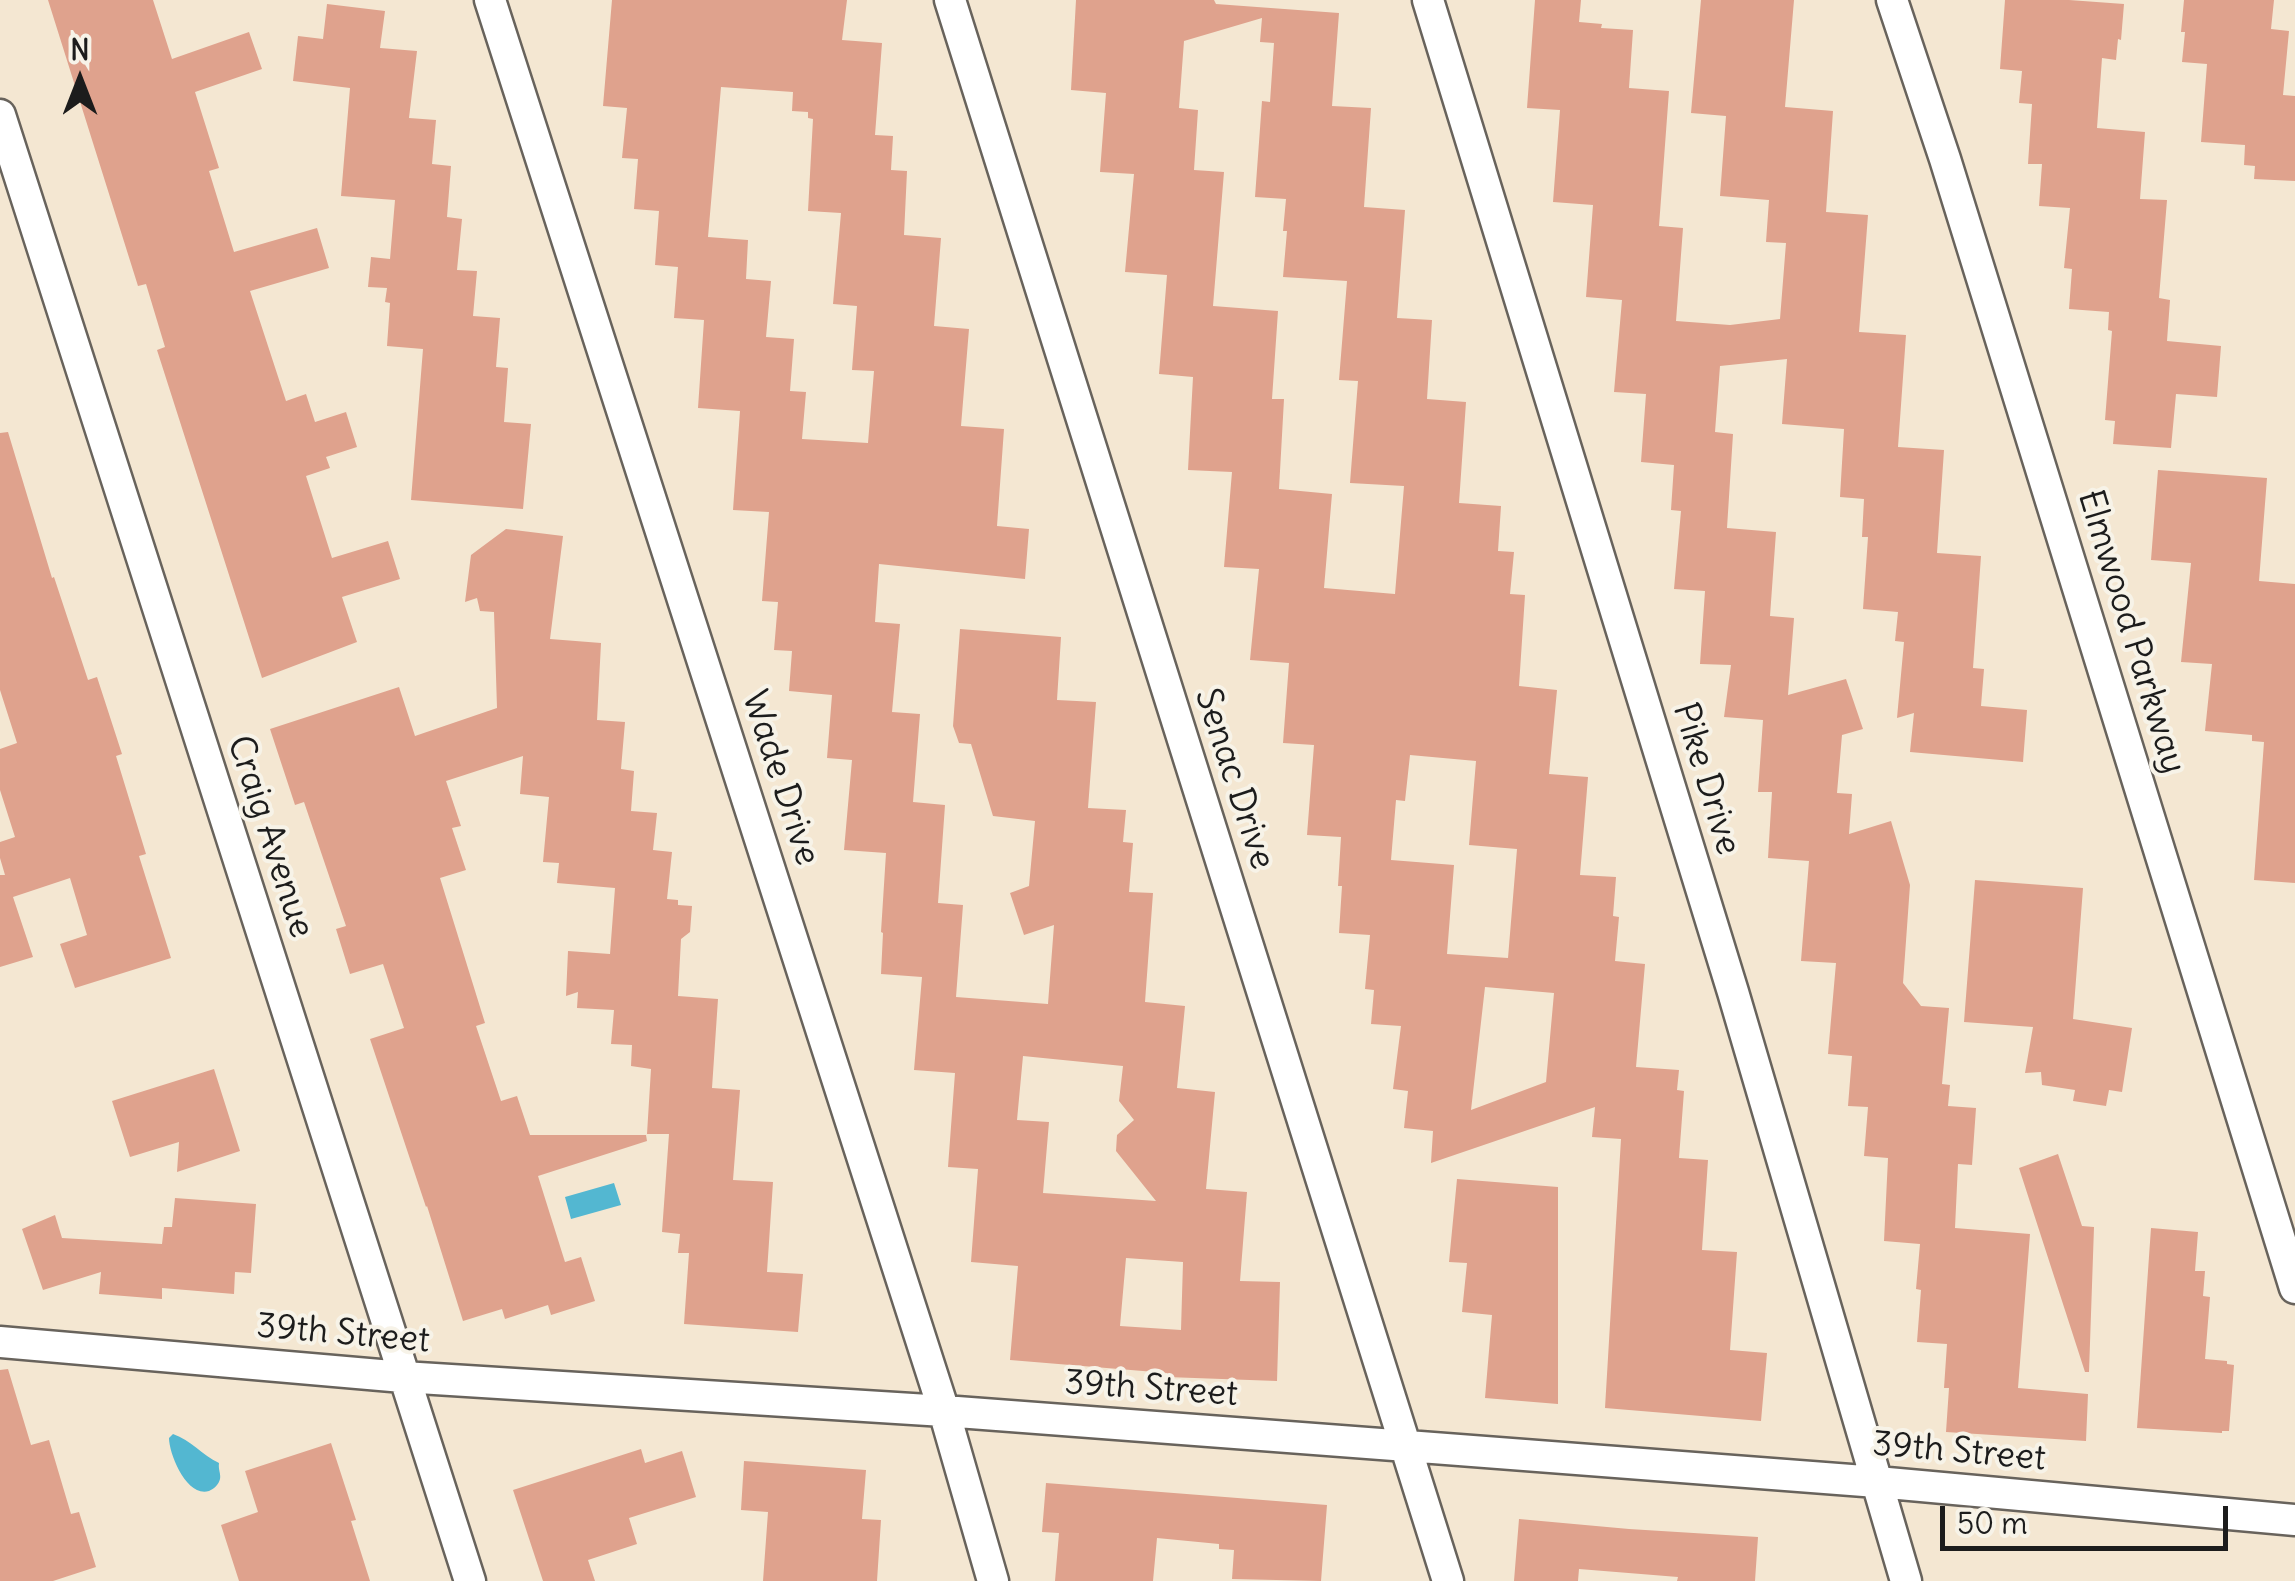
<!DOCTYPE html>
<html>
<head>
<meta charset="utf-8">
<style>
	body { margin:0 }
	#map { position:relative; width:2295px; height:1581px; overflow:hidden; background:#f4e7d2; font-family:Delius,sans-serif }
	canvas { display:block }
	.north { position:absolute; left:30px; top:30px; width:100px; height:100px; -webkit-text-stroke:8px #f7f3e8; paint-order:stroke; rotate:0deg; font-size:28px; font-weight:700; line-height:40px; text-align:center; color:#1c1c1c }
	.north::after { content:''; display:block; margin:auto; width:35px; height:45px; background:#1c1c1c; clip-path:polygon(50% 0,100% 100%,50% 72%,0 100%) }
	.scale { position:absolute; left:1940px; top:1506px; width:288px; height:45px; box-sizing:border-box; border:5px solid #1c1c1c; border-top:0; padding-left:12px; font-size:30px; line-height:35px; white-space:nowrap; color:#1c1c1c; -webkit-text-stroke:8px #f7f3e8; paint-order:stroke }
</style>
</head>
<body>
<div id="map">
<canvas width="2295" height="1581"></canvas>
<div class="north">N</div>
<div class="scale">50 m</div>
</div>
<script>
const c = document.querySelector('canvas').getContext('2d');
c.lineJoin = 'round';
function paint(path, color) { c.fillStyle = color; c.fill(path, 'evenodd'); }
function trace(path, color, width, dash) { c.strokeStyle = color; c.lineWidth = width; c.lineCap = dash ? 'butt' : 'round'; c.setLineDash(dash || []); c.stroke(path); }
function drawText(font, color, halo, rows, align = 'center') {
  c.font = font + ' Delius,sans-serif'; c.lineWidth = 8; c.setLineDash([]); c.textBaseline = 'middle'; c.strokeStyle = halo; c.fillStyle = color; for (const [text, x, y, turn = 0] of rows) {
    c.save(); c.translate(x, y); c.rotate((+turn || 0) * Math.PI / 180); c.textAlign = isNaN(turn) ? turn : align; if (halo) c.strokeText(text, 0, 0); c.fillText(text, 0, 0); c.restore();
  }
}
const water = new Path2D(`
	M614 1183 621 1205 571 1219 565 1197Z
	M173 1434C191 1440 202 1455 219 1463 218 1469 221 1474 220 1479 219 1484 214 1489 209 1491 187 1498 169 1454 169 1438Z`);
const building = new Path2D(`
	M48 0H153L172 59 249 32 262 69 195 92 219 168 209 171 234 252 317 228 329 268 250 291 286 401 306 394 315 422 346 412 357 447 326 457 330 468 306 476 332 558 388 541 400 579 342 597 357 642 262 678 157 350 165 347 146 284 138 286Z
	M612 0H847L842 40 882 43 875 135 893 136 891 170 907 171 904 235 941 238 934 326 969 329 961 426 1004 429 997 526 1029 529 1025 579 879 564 875 622 900 624 892 712 920 714 913 802 945 805 938 903 963 905 956 997 1048 1004 1054 925 1024 935 1010 893 1029 886 1035 821 993 816 971 744 959 743 953 726 960 629 1061 637 1057 700 1096 702 1088 808 1126 810 1123 842 1133 843 1129 892 1153 893 1145 1002 1185 1006 1177 1088 1215 1092 1206 1189 1247 1192 1240 1281 1280 1282 1277 1381 1167 1377V1373L1010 1360 1018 1266 971 1262 978 1169 948 1167 955 1073 914 1070 922 977 881 974 883 933 881 932 886 853 844 850 852 760 827 758 832 695 789 691 792 651 774 650 778 602 762 601 769 512 733 510 740 411 698 408 704 320 674 318 678 267 655 265 659 211 634 209 638 159 622 158 627 108 603 106ZM721 87 793 92 792 111 808 112V118L813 119 808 211 841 213 833 304 857 306 852 370 874 371 868 443 802 439 806 392 790 391 794 339 766 337 771 281 746 279 748 240 708 237ZM1023 1056 1123 1066 1119 1101 1134 1120 1117 1135 1116 1151 1156 1201 1043 1193 1049 1122 1017 1120ZM1126 1258 1183 1262 1181 1330 1120 1326Z
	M1076 0H1214L1216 4 1339 13 1332 106 1371 108 1364 207 1405 210 1397 318 1432 320 1427 399 1466 402 1459 503 1501 506 1498 551 1514 552 1510 594 1525 595 1519 686 1557 690 1549 774 1588 777 1580 875 1616 877 1613 916 1619 917 1615 961 1645 964 1636 1067 1679 1070 1677 1090 1684 1091 1679 1158 1708 1160 1702 1250 1737 1252 1730 1350 1767 1353 1761 1421 1605 1408 1621 1139 1592 1137 1595 1107 1431 1163 1433 1131 1404 1128 1408 1091 1393 1089 1401 1026 1371 1024 1374 990 1365 989 1370 935 1339 933 1342 886H1338L1341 837 1307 835 1314 745 1283 743 1289 663 1250 660 1259 569 1224 567 1232 472 1188 470 1193 377 1159 374 1167 275 1125 272 1134 174 1100 172 1106 93 1071 90ZM1262 18 1260 42 1274 43 1270 102 1262 101 1255 197 1286 199 1283 231H1287L1283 277 1347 281 1339 380 1358 381 1350 483 1404 486 1395 594 1324 588 1332 494 1279 489 1284 399H1272L1278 311 1213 306 1224 172 1194 170 1198 110 1179 108 1184 41ZM1410 755 1476 761 1469 845 1517 849 1508 958 1447 954 1454 865 1391 860 1396 800 1405 801ZM1485 987 1554 993 1546 1082 1471 1110Z
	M1535 0H1581L1579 22 1602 24 1601 28 1633 30 1629 88 1669 91 1659 226 1683 228 1676 321 1730 325 1780 319 1786 243 1766 242 1769 200 1720 196 1726 116 1691 113 1701 0H1794L1785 107 1833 111 1826 212 1868 215 1859 332 1906 335 1898 447 1944 450 1937 553 1981 556 1973 668 1984 669 1981 706 2027 710 2023 762 1910 752 1914 713 1897 718 1904 642 1895 641 1898 612 1863 609 1868 537H1862L1864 499 1840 497 1844 429 1782 424 1787 359 1720 366 1715 432 1733 434 1727 528 1776 532 1770 616 1794 618 1788 695 1846 679 1863 729 1842 735 1837 793 1852 794 1849 834 1891 821 1910 885 1903 983 1921 1006 1949 1008 1942 1084 1950 1085 1948 1106 1976 1108 1972 1165 1958 1164 1955 1228 2030 1234 2018 1388 2088 1394 2086 1441 1946 1432 1949 1388H1944L1947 1344 1917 1342 1921 1290 1916 1289 1920 1244 1884 1241 1888 1158 1864 1156 1868 1107 1848 1106 1852 1056 1828 1054 1836 963 1801 961 1809 861 1768 858 1772 792H1758L1763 720 1724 717 1731 665 1700 664 1705 591 1674 589 1681 511 1671 510 1674 465 1641 462 1646 394 1614 392 1622 300 1586 297 1593 205 1553 202 1560 110 1527 108Z
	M2005 0H2069L2124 4 2121 40 2118 39 2116 60 2102 58 2097 128 2145 132 2140 199 2167 200 2159 298 2170 300 2167 341 2221 346 2217 397 2176 394 2171 448 2113 444 2115 421 2105 420 2112 331 2108 330 2109 312 2069 309 2072 269 2064 268 2070 208 2039 206 2042 164H2028L2032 104 2019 103 2022 71 2000 69Z
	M2184 0H2274L2271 29 2289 31 2283 95 2295 96V181L2254 179 2255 166 2244 165 2245 145 2201 142 2207 64 2182 62 2185 32H2181Z
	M327 4 385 11 380 48 417 51 409 118 436 120 432 164 451 166 447 217 462 219 457 270 477 271 473 316 500 318 496 367 508 368 504 422 531 424 523 509 411 500 423 349 387 346 390 303 385 302 387 288 368 287 371 257 390 259 395 200 341 196 350 88 293 81 298 36 323 39Z
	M8 432 52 578 54 577 88 680 97 677 122 754 116 756 146 854 139 856 171 958 75 988 60 944 87 935 70 878 13 897 33 957 0 967V875H5L0 858V842L15 837 0 790V749L17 743 0 690V433Z
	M2158 470 2267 478 2259 581 2295 584V883L2254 880 2264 742 2252 741V735L2205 731 2212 664 2181 662 2191 563 2151 560Z
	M506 529 563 536 550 639 601 643 597 720 625 722 621 769 634 771 631 811 657 813 653 850 672 852 667 899 678 900V905L692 906 690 932 681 939 678 996 718 999 712 1088 740 1090 733 1180 773 1182 767 1272 803 1274 798 1332 684 1324 689 1253H678L680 1234 662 1232 669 1134H647L651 1069 631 1066 632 1045 611 1044 614 1010 577 1008 578 992 566 996 568 951 610 954 615 888 557 883 559 863 543 862 549 797 520 794 523 756 446 781 461 826 452 828 466 870 440 878 485 1023 476 1026 501 1101 517 1096 530 1135H646L647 1141 538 1176 565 1262 581 1257 595 1301 551 1315 548 1305 505 1319 502 1309 463 1321 427 1206 426 1207 370 1039 404 1028 383 964 350 974 336 929 346 926 304 802 295 805 270 729 399 687 415 736 497 708 494 612 480 611 477 598 465 602 471 555Z
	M1975 880 2083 888 2073 1019 2132 1028 2122 1092 2109 1090 2106 1106 2073 1101 2075 1090 2042 1085 2041 1072 2025 1073 2033 1027 1964 1022Z
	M214 1069 240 1151 177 1172 179 1142 130 1157 112 1101Z
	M2058 1154 2082 1226 2094 1227 2089 1372H2085L2019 1168Z
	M1457 1179 1558 1187V1404L1485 1398 1492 1315 1462 1312 1467 1263 1449 1262Z
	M175 1198 256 1204 251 1273 235 1272 234 1294 162 1288V1299L99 1294 101 1272 43 1290 22 1229 55 1215 62 1238 162 1244 164 1227H172Z
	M2151 1228 2198 1232 2195 1271H2205L2203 1296 2210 1297 2205 1359 2227 1361V1364L2234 1365 2229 1431H2222V1433L2137 1428Z
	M8 1369 31 1445 49 1440 71 1514 79 1512 96 1567 53 1581H0V1370Z
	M331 1443 356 1520 351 1521 370 1581H239L221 1525 258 1512 245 1471Z
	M641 1449 645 1463 682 1451 696 1497 629 1518 637 1544 588 1560 595 1581H543L513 1490Z
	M744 1461 866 1470 862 1519 881 1520 877 1581H763L768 1512 741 1510Z
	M1046 1483 1327 1505 1321 1581 1232 1579 1234 1550 1219 1549V1544L1157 1538 1153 1581H1055L1059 1533 1042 1532Z
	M1519 1519 1629 1529 1758 1537 1755 1581H1677L1678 1577 1579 1569 1578 1581H1514Z`);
const street = new Path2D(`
	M490 0 944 1411 993 1581
	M950 0 1448 1581
	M1428 0 1733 992 1906 1581
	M1892 0 1945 159 2295 1288
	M0 115 470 1581
	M0 1342 403 1377 944 1411 1407 1446 1877 1482 2295 1520`);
const streetNames = [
	["Elmwood Parkway",2131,632,73],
	["Wade Drive",780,778,72],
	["Senac Drive",1234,779,72],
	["Pike Drive",1706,779,73],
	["Craig Avenue",270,837,72],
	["39th Street",343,1334,5],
	["39th Street",1151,1389,4],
	["39th Street",1959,1452,5]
];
paint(water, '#53b7d1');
paint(building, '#dfa28d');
trace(street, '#68635c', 35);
trace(street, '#fff', 30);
drawText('35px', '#1c1c1c', '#f7f3e8', streetNames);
</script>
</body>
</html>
